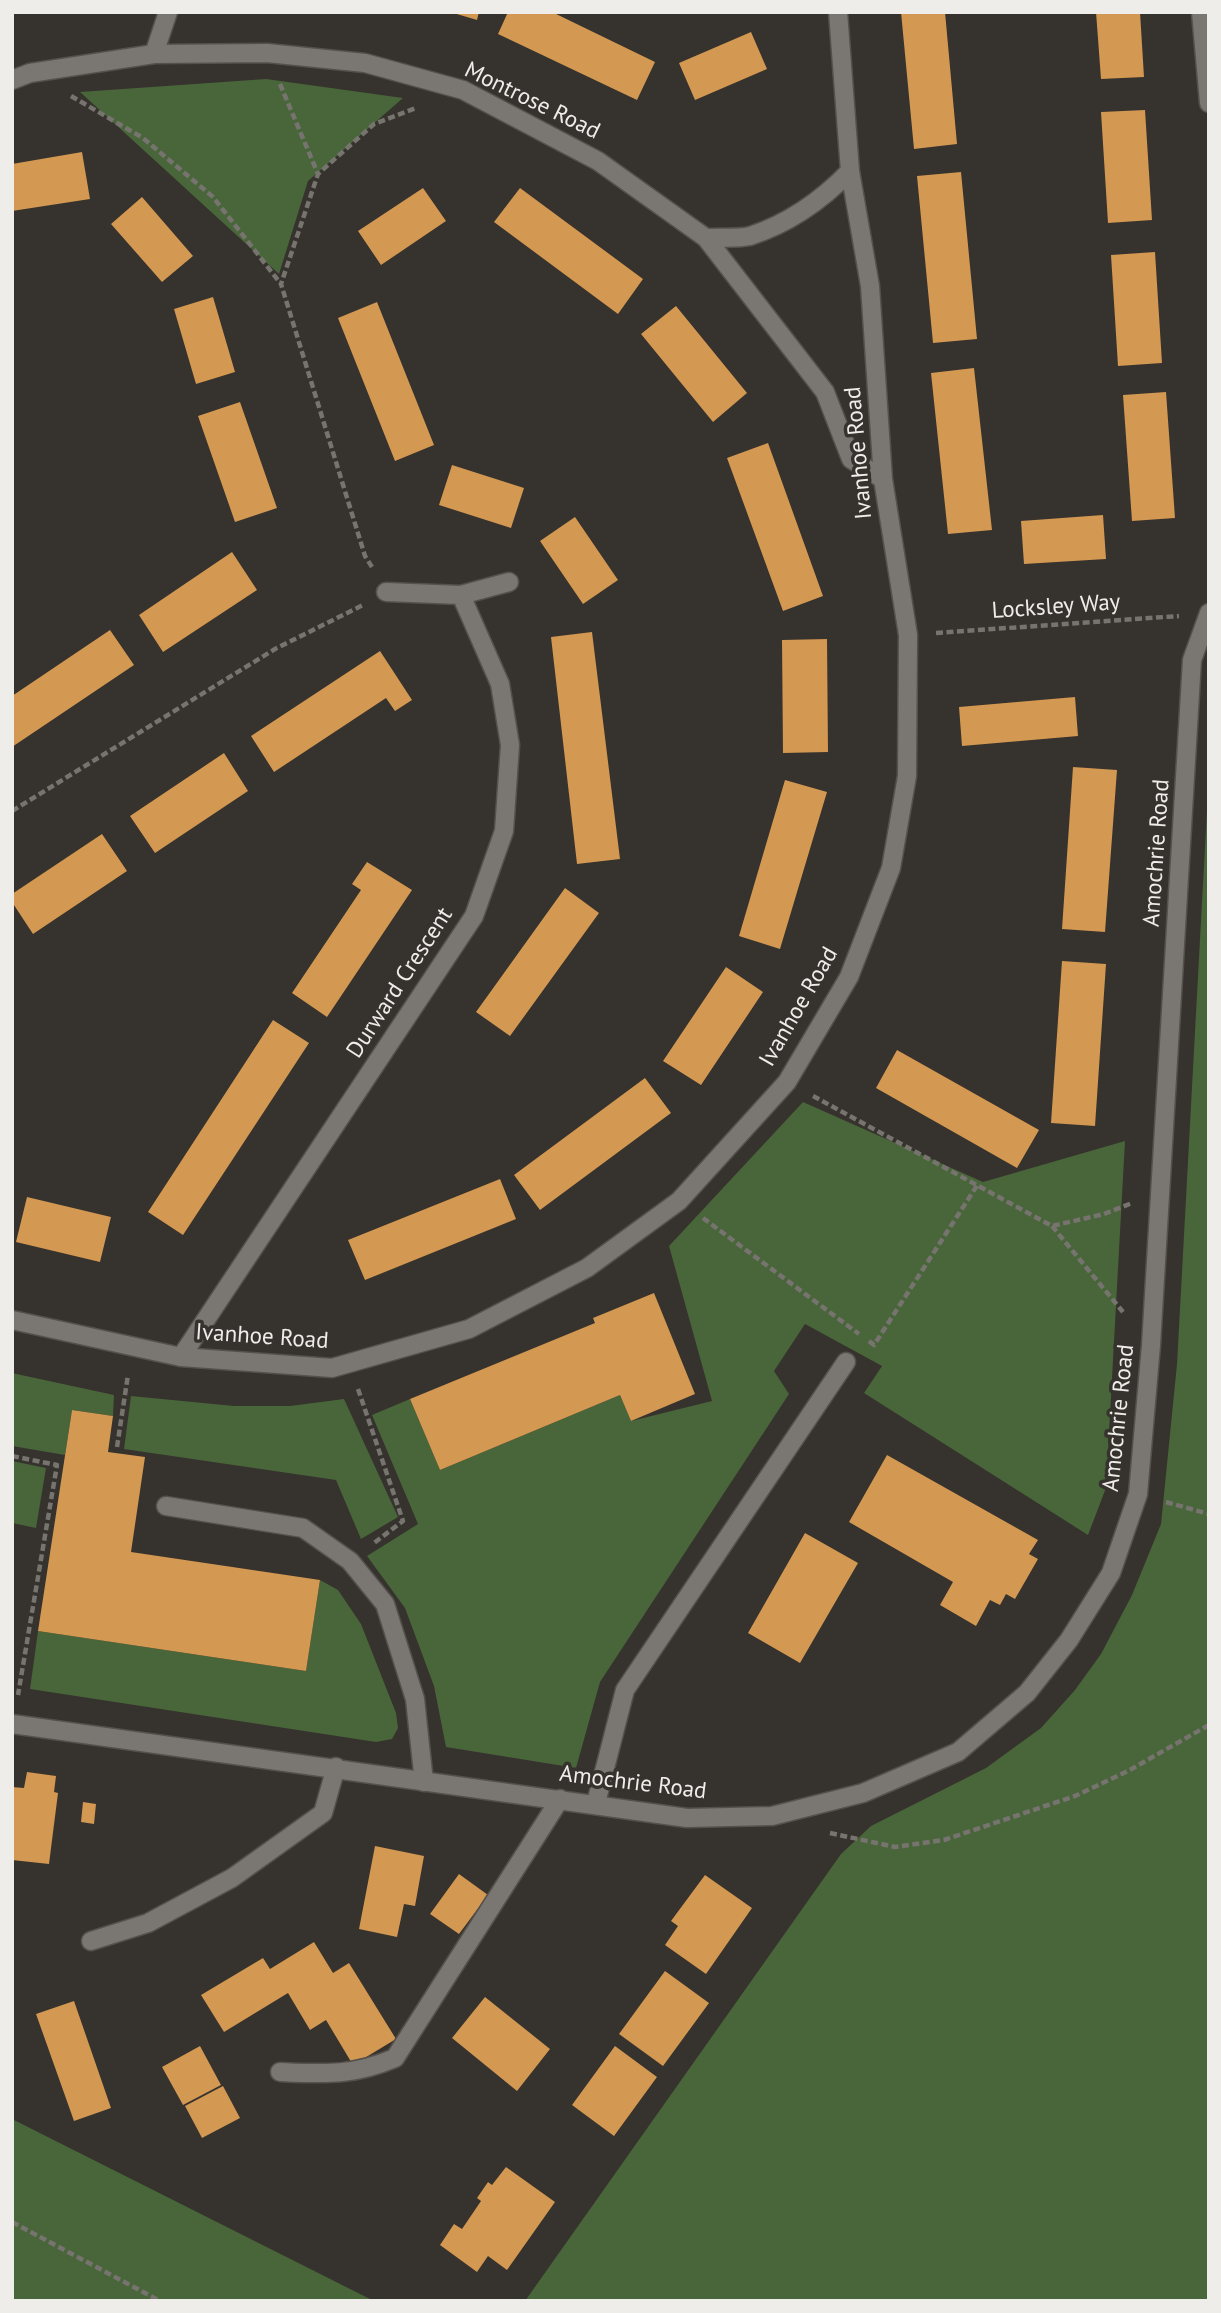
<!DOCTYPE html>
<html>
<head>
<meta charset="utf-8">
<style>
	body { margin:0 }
	#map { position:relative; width:1221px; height:2313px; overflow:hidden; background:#36322d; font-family:"PT Sans",sans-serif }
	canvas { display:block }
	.frame { position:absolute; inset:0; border:14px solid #efedea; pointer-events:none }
</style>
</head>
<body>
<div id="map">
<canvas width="1221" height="2313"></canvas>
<div class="frame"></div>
</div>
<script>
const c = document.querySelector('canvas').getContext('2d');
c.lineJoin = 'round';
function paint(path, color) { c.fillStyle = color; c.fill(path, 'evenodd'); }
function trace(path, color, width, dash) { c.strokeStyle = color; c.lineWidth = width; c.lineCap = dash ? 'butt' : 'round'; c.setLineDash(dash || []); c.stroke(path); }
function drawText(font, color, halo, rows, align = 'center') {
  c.font = font + ' "PT Sans",sans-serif'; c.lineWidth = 7; c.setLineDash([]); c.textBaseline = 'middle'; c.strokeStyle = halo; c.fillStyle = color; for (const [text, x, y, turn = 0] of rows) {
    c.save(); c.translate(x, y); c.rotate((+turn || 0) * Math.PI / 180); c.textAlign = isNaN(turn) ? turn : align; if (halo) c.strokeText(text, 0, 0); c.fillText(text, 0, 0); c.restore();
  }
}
const green = new Path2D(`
	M266 79 403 98 308 181 279 274 80 92Z
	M1209 773V2301H525L841 1854 871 1826 986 1768 1041 1728 1075 1690 1101 1654 1132 1595 1161 1524 1177 1364Z
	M803 1102 983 1182 1125 1141 1106 1488 1088 1535 864 1393 882 1366 805 1324 774 1371 789 1394 600 1682 576 1768 446 1747 434 1686 405 1608 367 1556 418 1524 372 1415 410 1399 440 1470 620 1395 631 1421 712 1401 669 1246Z
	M12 1373 114 1395 113 1416 72 1410 65 1455 12 1446Z
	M131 1396 234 1406H290L344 1399 398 1517 361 1539 336 1480 124 1449Z
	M12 1461 46 1468 36 1528 12 1523Z
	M320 1580 338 1590 361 1624 396 1713 398 1728 392 1739 376 1742 30 1689 38 1631 306 1671Z
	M12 2119 374 2301H12Z`);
const building = new Path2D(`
	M450 12H479L477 20Z
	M508 12H552L655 62 637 100 498 34Z
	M901 12H945L957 144 914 149Z
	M1096 12H1140L1144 77 1101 79Z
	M751 32 767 69 695 100 679 63Z
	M1145 110 1152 220 1108 223 1101 112Z
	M82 152 90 199 12 211V164Z
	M961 172 977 339 933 343 917 176Z
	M423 188 446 221 381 265 358 231Z
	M520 188 643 279 618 314 494 222Z
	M142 197 193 256 162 282 111 224Z
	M1155 252 1162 363 1118 366 1111 255Z
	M213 297 235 372 196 384 174 309Z
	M377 302 434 445 395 461 338 318Z
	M676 306 747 393 713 422 641 334Z
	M974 368 992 530 948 534 931 373Z
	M1166 392 1175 518 1132 521 1123 395Z
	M240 402 277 508 235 522 198 416Z
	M768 443 823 596 783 611 727 458Z
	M452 465 524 488 511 528 439 505Z
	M1103 515 1106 559 1024 564 1021 521Z
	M575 517 618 580 583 604 540 541Z
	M232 552 257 590 163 652 139 615Z
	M110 630 134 665 12 747V696Z
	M592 632 620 859 577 864 551 637Z
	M827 639 828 752 783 753 782 640Z
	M380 651 412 700 395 711 386 698 274 772 251 736Z
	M1075 697 1078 736 962 746 959 707Z
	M224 753 248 791 155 853 130 816Z
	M1073 767 1117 770 1105 932 1062 929Z
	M785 780 827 792 780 949 739 936Z
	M102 834 127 871 33 934 12 902V894Z
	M367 862 412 890 327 1017 292 993 361 890 352 884Z
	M565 888 599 913 510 1036 476 1012Z
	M1062 961 1106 964 1095 1126 1051 1123Z
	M726 967 763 992 701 1085 663 1061Z
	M273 1020 309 1043 183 1235 148 1212Z
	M897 1050 1039 1130 1017 1168 876 1088Z
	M645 1078 671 1113 540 1210 514 1175Z
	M500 1179 516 1219 365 1280 348 1240Z
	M27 1197 111 1217 100 1262 16 1242Z
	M654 1293 695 1394 631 1421 620 1395 440 1470 410 1399 595 1323 593 1318Z
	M72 1410 113 1416 108 1452 145 1457 131 1552 320 1580 306 1671 38 1631Z
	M887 1455 1038 1540 1029 1554 1038 1559 1015 1599 1006 1594 1000 1605 990 1600 976 1626 940 1605 953 1582 849 1522Z
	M805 1533 858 1563 800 1663 748 1633Z
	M27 1772 56 1776 54 1792 58 1793 49 1864 12 1860V1787L24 1788Z
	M83 1802 96 1804 94 1824 81 1822Z
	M375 1846 424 1856 415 1906 404 1904 397 1937 359 1929Z
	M459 1874 488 1895 459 1934 430 1914Z
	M705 1875 752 1908 706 1974 665 1945 678 1926 671 1921Z
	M314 1942 333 1973 349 1963 396 2039 353 2065 326 2020 310 2030 288 1993 224 2032 201 1995 263 1958 270 1969Z
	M665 1971 709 2003 663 2066 619 2034Z
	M485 1997 550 2049 517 2091 452 2038Z
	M74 2001 111 2108 74 2121 36 2014Z
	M200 2046 221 2085 183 2105 162 2067Z
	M615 2046 657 2077 614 2136 572 2105Z
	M223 2086 240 2118 202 2138 185 2106Z
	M506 2167 555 2202 507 2270 488 2256 477 2272 440 2245 454 2224 462 2229 481 2201 477 2198 488 2182 492 2185Z`);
const path = new Path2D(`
	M280 84 318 174
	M71 96 143 138 213 197 281 284
	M372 567 365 556 281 284 318 174 374 124 416 108
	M936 633 1179 616
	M12 811 275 649 363 605
	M813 1096 1052 1226 1104 1214 1132 1203
	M703 1218 859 1334
	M1052 1226 1123 1312
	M869 1341 874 1345 978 1184
	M358 1389 403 1521 374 1543
	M117 1447 128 1375
	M12 1456 57 1465 18 1695
	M1166 1502 1209 1514
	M830 1833 895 1847 944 1840 1075 1796 1128 1771 1209 1725
	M12 2222 160 2301`);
const service = new Path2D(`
	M166 1506 303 1528 350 1561 385 1604 415 1699 424 1782
	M596 1803 625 1690 846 1362
	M91 1941 148 1923 232 1878 323 1813 336 1767
	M280 2072C325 2074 353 2076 395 2058L560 1799`);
const minor = new Path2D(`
	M1201 12 1209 103
	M154 54 168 12
	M12 80 30 73 154 54 267 53 365 63 463 90 598 161 706 238 825 392 851 459 883 479
	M706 238C720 237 737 239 750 236 790 223 821 201 850 171
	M386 592 461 595 509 582
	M12 1320 181 1357 332 1368 469 1329 587 1268 679 1201 787 1082 849 977 891 868 907 776 908 635 883 479 870 286 850 171 838 12
	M181 1357 474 916 504 831 510 745 500 684 461 595
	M12 1724 687 1818 772 1816 863 1793 958 1752 1027 1693 1069 1640 1111 1573 1138 1494 1151 1345 1192 660 1209 613`);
const streetNames = [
	["Montrose Road",532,101,26],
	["Ivanhoe Road",859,453,-95],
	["Locksley Way",1056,607,-4],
	["Amochrie Road",1157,853,-86],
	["Durward Crescent",400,983,-57],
	["Ivanhoe Road",799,1007,-60],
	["Ivanhoe Road",262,1337,4],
	["Amochrie Road",1119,1418,-84],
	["Amochrie Road",633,1783,7]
];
paint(green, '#49653a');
paint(building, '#d39851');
trace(service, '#54514d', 21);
trace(minor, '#54514d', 21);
trace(path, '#777470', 4.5, [7, 3.5]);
trace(service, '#7a7671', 18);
trace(minor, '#7a7671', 18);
drawText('23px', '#efedea', '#36322d', streetNames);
</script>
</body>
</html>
